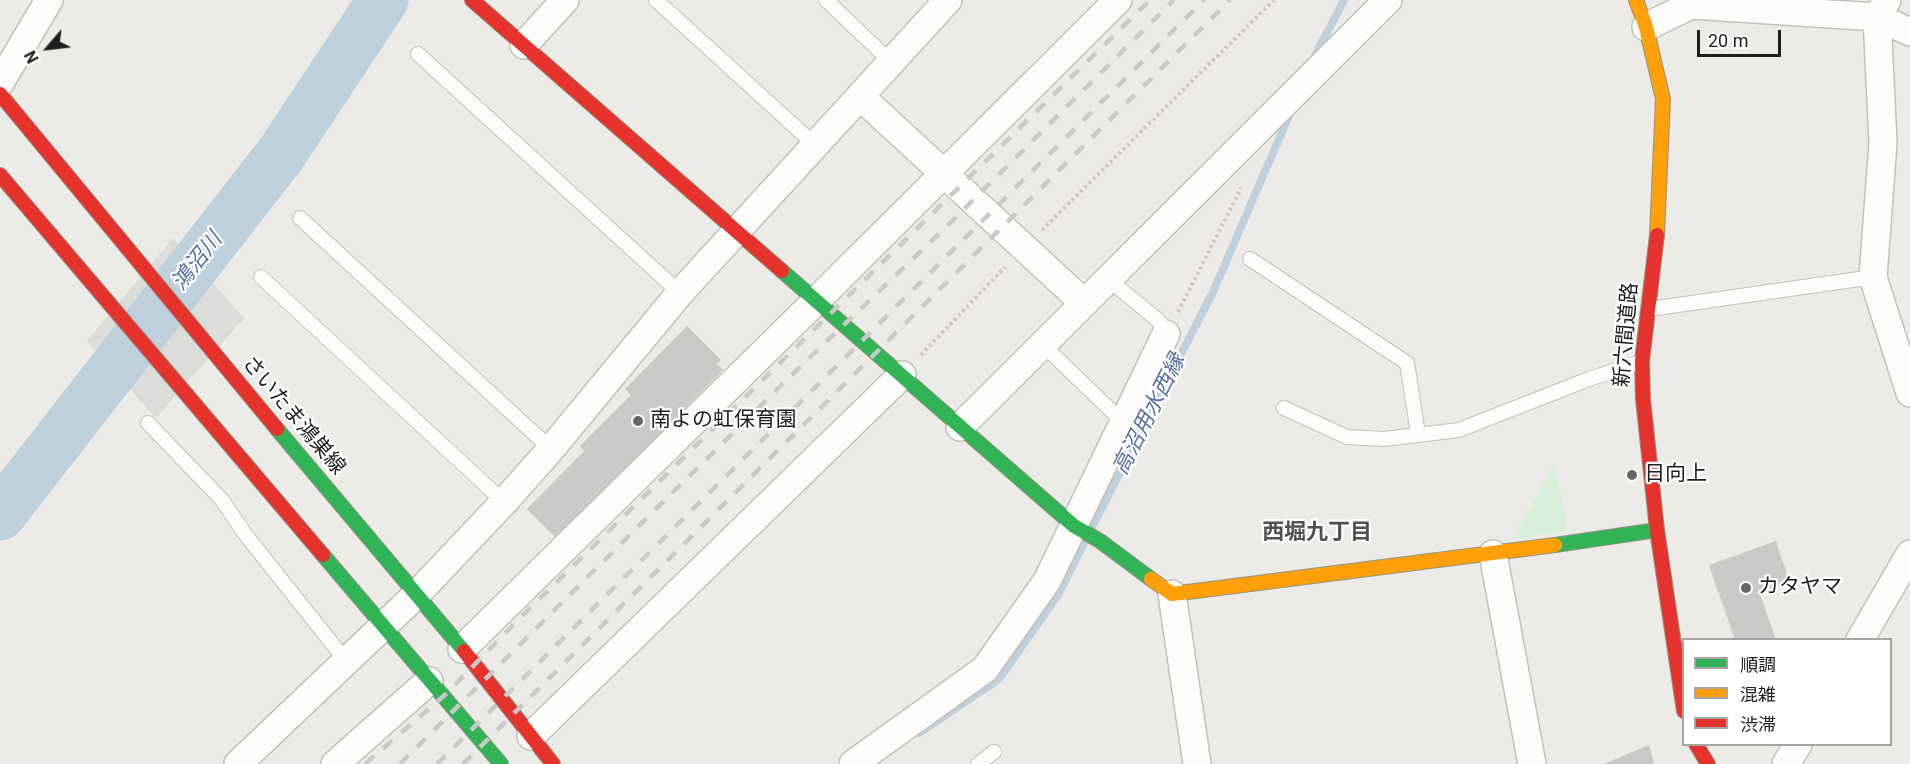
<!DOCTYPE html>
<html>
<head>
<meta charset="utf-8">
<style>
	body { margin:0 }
	#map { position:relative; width:1910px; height:764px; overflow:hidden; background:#ecebe7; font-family:Roboto,"Noto Sans JP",sans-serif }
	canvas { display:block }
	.legend { position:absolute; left:1682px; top:638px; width:210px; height:108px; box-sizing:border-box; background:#fff; border:2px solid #a5a5a5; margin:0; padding:8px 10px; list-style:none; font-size:18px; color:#1e1e1e }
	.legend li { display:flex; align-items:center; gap:12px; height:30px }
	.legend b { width:30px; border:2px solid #a5a5a5 }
	.north { position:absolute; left:18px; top:18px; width:60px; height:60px; -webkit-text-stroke:4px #fff; paint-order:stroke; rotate:242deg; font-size:16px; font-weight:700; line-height:24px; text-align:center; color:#1e1e1e }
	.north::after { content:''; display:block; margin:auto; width:21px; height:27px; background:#1e1e1e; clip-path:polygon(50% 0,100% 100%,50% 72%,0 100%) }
	.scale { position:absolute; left:1697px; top:30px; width:84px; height:27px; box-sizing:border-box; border:3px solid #1e1e1e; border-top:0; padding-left:8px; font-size:18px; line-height:21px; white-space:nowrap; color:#1e1e1e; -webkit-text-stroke:4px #fff; paint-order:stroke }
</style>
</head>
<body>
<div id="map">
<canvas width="1910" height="764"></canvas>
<ul class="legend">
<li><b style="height:8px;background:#30b455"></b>順調</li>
<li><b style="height:8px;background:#ff9f0a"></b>混雑</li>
<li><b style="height:8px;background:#e5322d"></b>渋滞</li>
</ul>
<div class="north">N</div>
<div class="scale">20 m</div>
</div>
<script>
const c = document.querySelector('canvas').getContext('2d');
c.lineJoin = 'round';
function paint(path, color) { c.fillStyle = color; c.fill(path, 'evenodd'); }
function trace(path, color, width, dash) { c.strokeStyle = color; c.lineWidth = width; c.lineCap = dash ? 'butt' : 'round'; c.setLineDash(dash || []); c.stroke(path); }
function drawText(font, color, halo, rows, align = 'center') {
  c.font = font + ' Roboto,"Noto Sans JP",sans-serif'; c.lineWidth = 4.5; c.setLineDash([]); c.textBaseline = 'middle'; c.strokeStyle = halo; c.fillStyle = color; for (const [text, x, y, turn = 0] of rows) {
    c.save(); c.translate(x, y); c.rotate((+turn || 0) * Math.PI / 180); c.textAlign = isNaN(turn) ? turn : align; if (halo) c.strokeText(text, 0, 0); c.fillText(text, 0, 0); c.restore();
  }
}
const park = new Path2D(`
	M1554 465 1568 530 1512 540Z`);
const pier = new Path2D(`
	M173 238 244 318 156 418 87 341Z`);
const stream = new Path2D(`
	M1313 60 1344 0
	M1091 529 1213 292 1291 111
	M919 733 999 679 1058 595 1085 541`);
const river = new Path2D(`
	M0 515 281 154 383 0`);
const building = new Path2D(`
	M687 326 721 360 717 364 723 370 556 538 527 509 584 451 580 446 631 395 625 389Z
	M1776 541 1790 583 1760 594 1776 640H1735L1709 565Z
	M1649 745 1654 764H1604Z`);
const path = new Path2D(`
	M1042 230 1274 0
	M1178 312 1241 188
	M921 355 1005 267`);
const lane = new Path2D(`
	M656 0 815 145
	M826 0 891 62
	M418 54 680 293
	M300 218 551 449
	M1250 259 1407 363 1418 434
	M261 277 504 502
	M1108 279 1159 321 1166 334
	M1650 309 1873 277
	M1042 344 1124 423
	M1284 408 1347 437 1384 439 1459 430 1589 379 1641 362
	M148 423 222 500 245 534 346 661
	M978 764 994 752`);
const street = new Path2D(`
	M1887 0 1877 17 1883 143 1873 277 1910 393
	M1646 27 1691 5 1877 17 1910 32
	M524 45 565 0
	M0 83 49 0
	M860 96 1084 303
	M960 427 1388 0
	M1493 554 1532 764
	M1172 594 1197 764
	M1860 640 1910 554
	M462 649 817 300 1118 0
	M531 736 902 375
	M238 764 416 595 504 502 551 449 680 293 948 0
	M335 764 429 681
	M853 764 985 669 1047 581 1166 334
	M1786 764 1798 744`);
const fast = new Path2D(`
	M782 271 1074 526 1100 541 1151 579
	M277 429 464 651
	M1555 545 1657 530
	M323 555 501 764`);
const slow = new Path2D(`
	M1636 0 1646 27 1663 99 1657 235
	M1151 579 1172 594 1555 545`);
const jam = new Path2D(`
	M472 0 782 271
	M0 94 277 429
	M0 175 323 555
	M1657 235 1642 361 1643 399 1657 530 1684 711
	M464 651 553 764
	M1696 744 1708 764`);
const rail = new Path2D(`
	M365 764 446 694 516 622 1150 0
	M400 764 668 497 804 363 942 231 1174 0
	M437 764 1204 0
	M463 764 1230 0`);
const markers = [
	[638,421,6,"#666664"],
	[1632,475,6,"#666664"],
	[1746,588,6,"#666664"]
];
const streetNames = [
	["新六間道路",1627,335,-85],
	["さいたま鴻巣線",293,416,50]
];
const poiNames = [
	["南よの虹保育園",650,421],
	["日向上",1644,475],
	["カタヤマ",1758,588]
];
const waterNames = [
	["鴻沼川",198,262,-52],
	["高沼用水西縁",1150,415,-63]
];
const neighbourhoodNames = [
	["西堀九丁目",1317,533]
];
paint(park, '#d8efdb');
paint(pier, '#dcdcda');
trace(stream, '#bed0db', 8);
trace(river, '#bed0db', 51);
paint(building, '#cac9c7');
trace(lane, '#c2c1bf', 16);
trace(street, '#c2c1bf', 30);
trace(fast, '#8f9381', 16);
trace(slow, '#8f9381', 16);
trace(jam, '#8f9381', 16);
trace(path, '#d1c8c5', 4, [3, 3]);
trace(lane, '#fcfcfb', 14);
trace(street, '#fcfcfb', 27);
trace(fast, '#30b455', 14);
trace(slow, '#ff9f0a', 14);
trace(jam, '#e5322d', 14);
trace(rail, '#cacac9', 4.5, [12, 12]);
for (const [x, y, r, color] of markers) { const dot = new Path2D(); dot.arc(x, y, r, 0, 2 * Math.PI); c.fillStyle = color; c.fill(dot); trace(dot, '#fff', 2); }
drawText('21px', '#1e1e1e', '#fff', streetNames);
drawText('21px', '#1e1e1e', '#fff', poiNames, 'left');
drawText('italic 22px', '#5670a2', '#fff', waterNames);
drawText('bold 22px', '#515151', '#fff', neighbourhoodNames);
</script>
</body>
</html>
